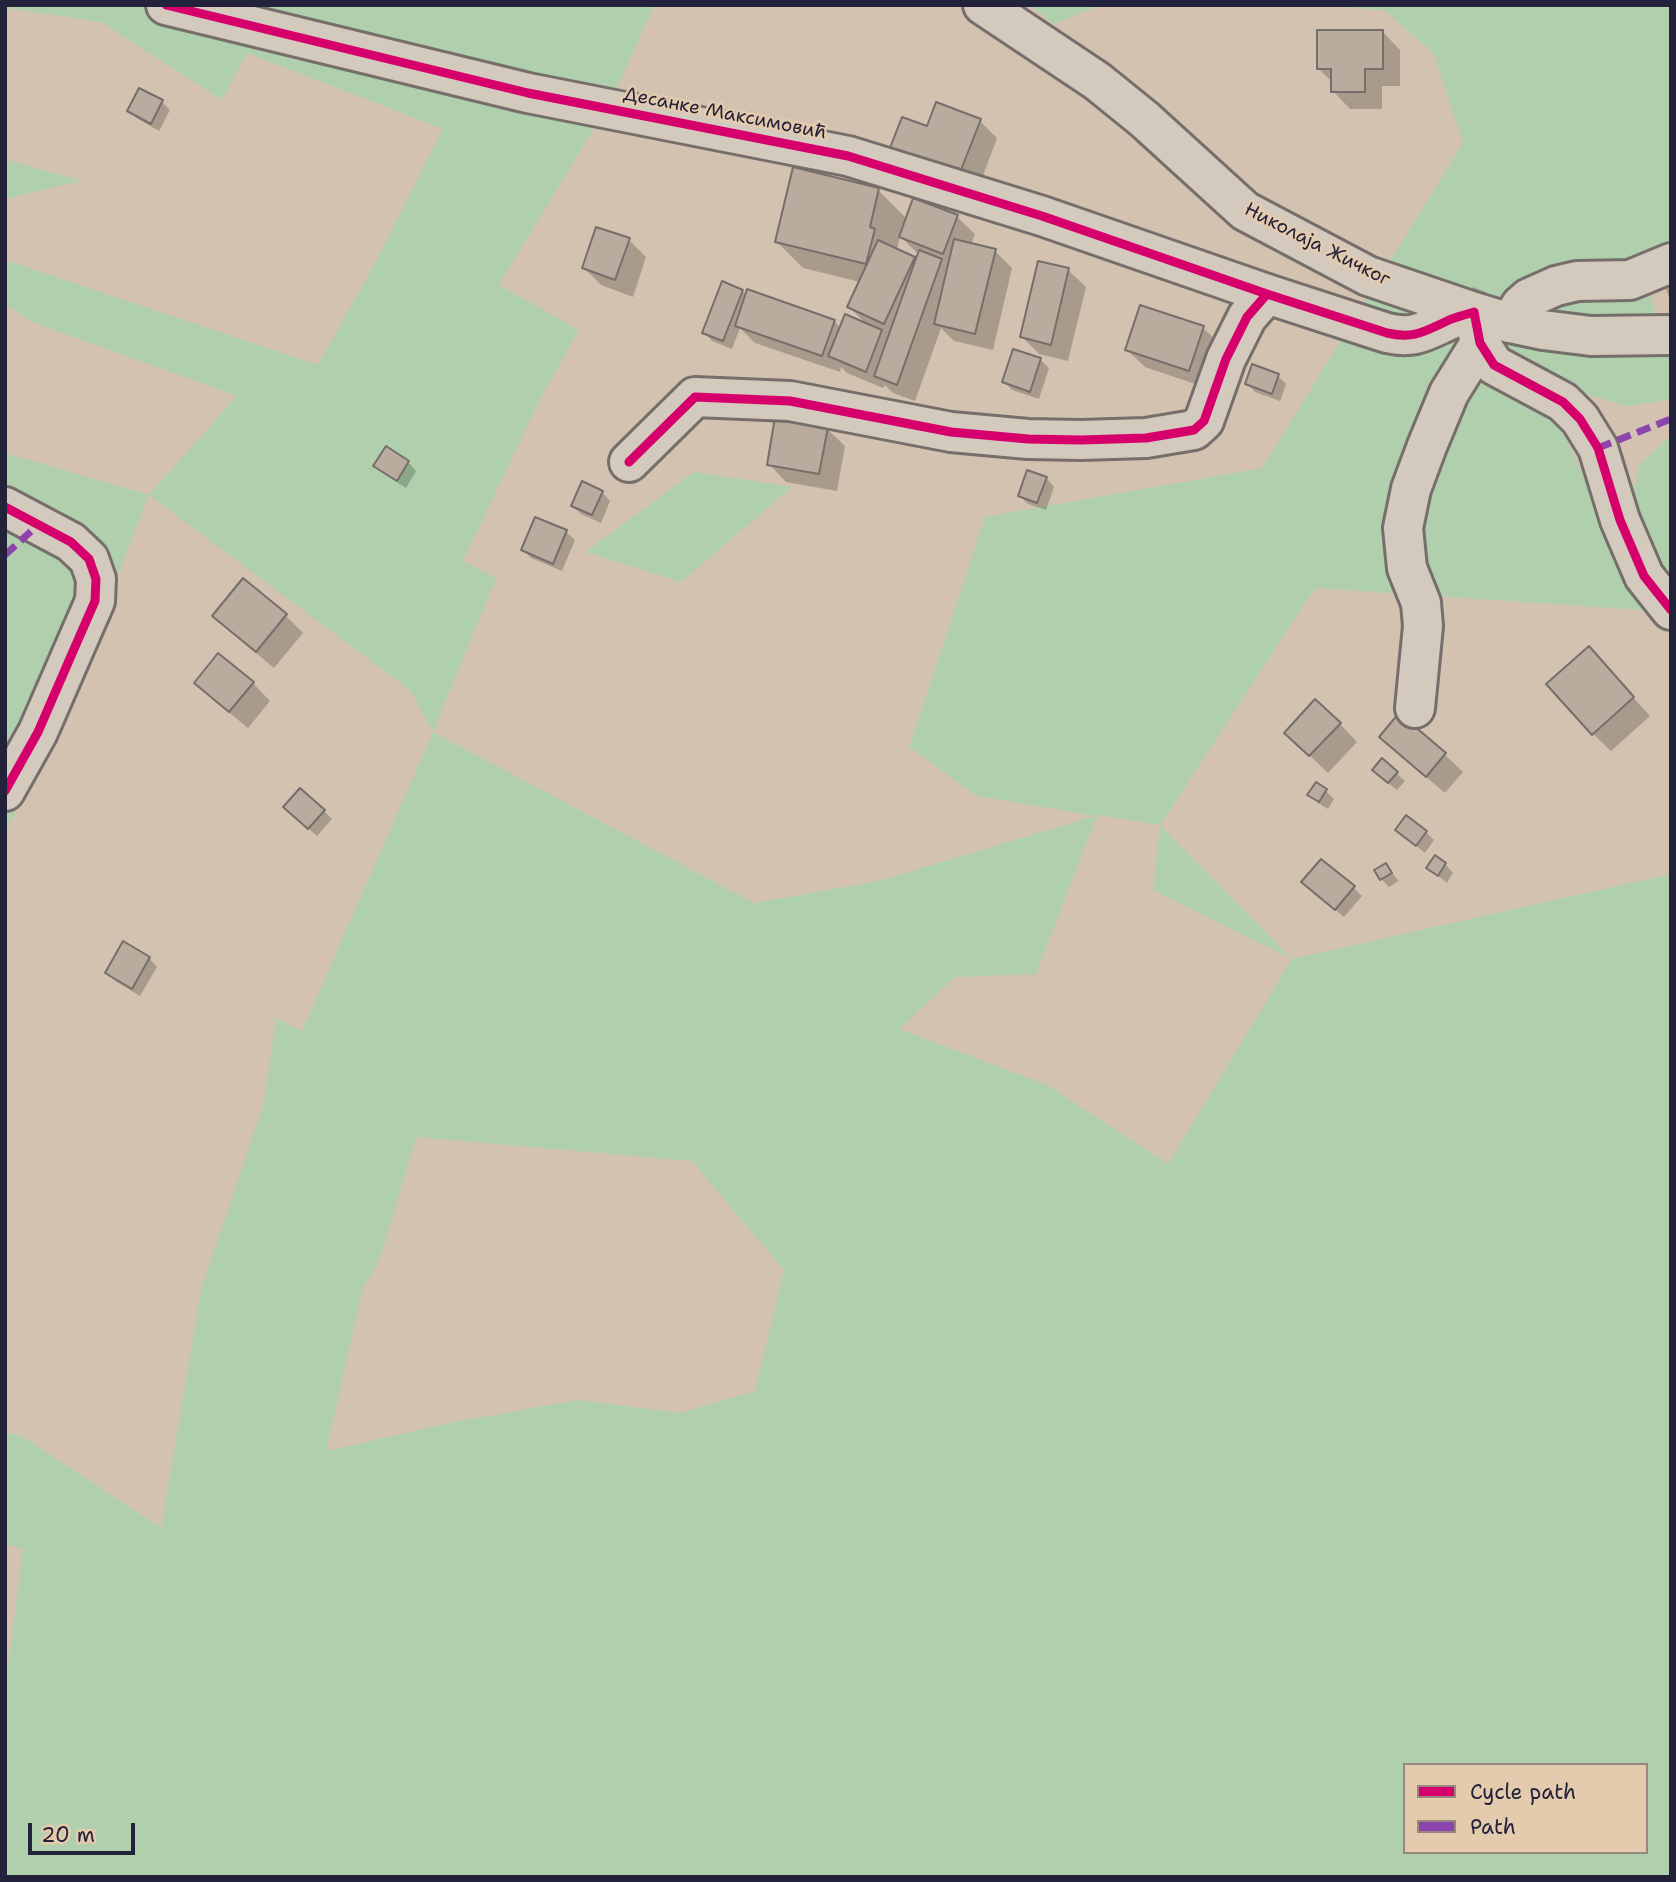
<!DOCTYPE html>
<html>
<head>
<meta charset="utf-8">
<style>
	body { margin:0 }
	#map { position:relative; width:1676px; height:1882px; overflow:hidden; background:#d3c2b0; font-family:"Shantell Sans",sans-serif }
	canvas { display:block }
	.frame { position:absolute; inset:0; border:7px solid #22223b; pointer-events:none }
	.legend { position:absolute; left:1403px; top:1763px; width:245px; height:91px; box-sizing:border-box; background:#e5cbad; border:2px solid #97877f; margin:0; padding:9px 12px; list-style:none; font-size:21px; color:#22223b }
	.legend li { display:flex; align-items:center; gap:14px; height:35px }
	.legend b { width:35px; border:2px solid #97877f }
	.scale { position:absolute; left:28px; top:1823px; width:107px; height:32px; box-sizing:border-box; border:4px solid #22223b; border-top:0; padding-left:9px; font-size:21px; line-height:24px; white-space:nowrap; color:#22223b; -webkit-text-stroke:5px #e5cbad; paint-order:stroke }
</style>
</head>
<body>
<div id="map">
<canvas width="1676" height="1882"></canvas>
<div class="frame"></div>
<ul class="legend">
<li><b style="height:9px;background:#d6006c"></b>Cycle path</li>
<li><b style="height:9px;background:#8e44ad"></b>Path</li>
</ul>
<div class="scale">20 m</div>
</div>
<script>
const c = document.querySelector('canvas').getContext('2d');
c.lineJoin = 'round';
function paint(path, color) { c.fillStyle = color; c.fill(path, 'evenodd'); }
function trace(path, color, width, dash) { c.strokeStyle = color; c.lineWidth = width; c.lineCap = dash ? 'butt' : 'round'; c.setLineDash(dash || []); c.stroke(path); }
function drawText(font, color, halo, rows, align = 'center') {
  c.font = font + ' "Shantell Sans",sans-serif'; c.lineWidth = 5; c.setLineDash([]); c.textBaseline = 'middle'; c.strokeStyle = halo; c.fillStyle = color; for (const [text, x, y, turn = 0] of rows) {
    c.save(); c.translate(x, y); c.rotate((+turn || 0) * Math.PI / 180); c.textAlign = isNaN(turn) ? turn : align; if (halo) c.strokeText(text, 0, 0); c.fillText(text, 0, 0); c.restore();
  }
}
const green = new Path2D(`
	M5 5H654L614 95 499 285 579 330 541 397 463 561 496 578 433 732 754 903 879 881 1095 816 977 796 909 747 985 517 1262 468 1463 143 1434 54 1386 11 1324 5H1671V255L1646 281 1657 319 1671 328V400L1626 406 1540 380 1643 610 1315 588 1160 825 1292 959 1671 874V1877H5V1694L23 1549 5 1544V1432L23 1437 161 1528 201 1290 264 1103 276 1018 302 1031 433 732 411 691 149 495 70 697 5 833V453L149 495 237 396 32 322 5 304V260L318 365 375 263 443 129 247 53 222 100 101 22 5 8ZM1097 815 1160 825 1153 890 1292 959 1168 1164 1047 1085 899 1029 955 977 1036 974ZM416 1137 692 1161 784 1270 755 1391 680 1413 579 1400 454 1422 326 1451 363 1288 375 1268 382 1252ZM1405 1765H1646V1852H1405Z
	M1029 5H1100L1054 24Z
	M5 159 81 181 5 199Z
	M1671 435V595L1628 513 1639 465Z
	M694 472 792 487 681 582 585 552Z`);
const shadow = new Path2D(`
	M1383 32 1400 50V86H1382V109H1350L1333 91V83L1318 68Z
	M162 102 170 110 159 131 138 119 129 111Z
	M980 121 997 138 977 192 910 166 892 148 928 128Z
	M878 190 907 219 957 217 975 234 971 245 995 251 1012 268 993 350 954 341 941 328 915 401 893 393 885 385 883 388 847 373 841 367 840 372 755 343 740 328 732 349 712 341 704 332 742 291 747 296 834 321 841 328 868 326 849 307 860 282 803 268 777 242ZM900 236 918 254 917 261 897 250Z
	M629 240 646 257 633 297 601 285 584 268Z
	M1068 270 1086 287 1068 361 1039 354 1021 336Z
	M1671 279V305L1664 281Z
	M1473 287 1486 292 1494 300 1470 294Z
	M1141 307 1203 328 1221 345 1207 388 1145 367 1127 350Z
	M1014 351 1041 360 1049 368 1039 399 1012 390 1004 382Z
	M1278 376 1286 384 1280 401 1255 392 1247 383Z
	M827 429 845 446 837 491 786 482 769 464Z
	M408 462 416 471 406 488 384 474 376 466Z
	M1046 478 1054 487 1046 510 1028 504 1020 496Z
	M602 492 610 501 601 523 581 514 573 506Z
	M536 519 566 532 575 540 562 571 531 558 523 550Z
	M243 580 286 616 303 633 274 668 232 633 214 616Z
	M1589 649 1650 716 1611 751 1593 734Z
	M196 682 253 683 270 701 248 728 214 700Z
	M1399 716 1445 755 1463 772 1445 793 1399 754Z
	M1340 724 1357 742 1328 773 1304 750Z
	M1396 773 1405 781 1397 790 1382 778Z
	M1326 791 1334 799 1328 809 1318 803 1309 795Z
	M324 811 332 819 317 836 293 815Z
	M1397 830 1426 832 1434 840 1425 853Z
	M1445 864 1453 873 1447 883 1428 868Z
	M1385 865 1399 881 1389 887 1381 879Z
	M1354 888 1362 896 1344 917 1312 891Z
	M149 958 157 967 140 996 115 981 107 973Z`);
const building = new Path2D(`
	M1317 30H1383V69H1365V92H1331V69H1317Z
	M139 88 163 100 151 124 127 111Z
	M936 102 981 119 959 175 890 148 902 117 927 126Z
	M793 167 879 188 870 227 875 229 866 264 775 242Z
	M913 198 958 215 943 254 899 237Z
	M596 227 630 238 615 280 582 268Z
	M954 239 996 249 975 334 934 324Z
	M878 240 915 257 884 324 847 307Z
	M919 250 942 259 897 385 874 376Z
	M1038 261 1069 268 1051 345 1020 337Z
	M722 281 743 290 723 341 702 333Z
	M747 289 835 320 822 356 735 326Z
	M1140 305 1204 326 1189 371 1125 350Z
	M845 314 882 330 866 372 828 356Z
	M1013 349 1041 358 1030 392 1002 382Z
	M1252 364 1279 374 1272 394 1245 384Z
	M775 417 828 427 819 474 767 465Z
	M386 446 409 461 397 481 373 466Z
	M1027 470 1047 477 1037 503 1018 496Z
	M582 481 603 491 592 515 571 506Z
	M535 517 567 530 553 564 521 550Z
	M243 578 287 614 256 652 212 616Z
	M1589 646 1634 697 1592 735 1546 684Z
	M218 653 254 682 229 712 194 683Z
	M1315 699 1341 723 1309 756 1284 733Z
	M1399 713 1446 753 1426 777 1379 737Z
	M1382 758 1398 772 1388 783 1372 770Z
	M1316 782 1327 789 1319 802 1307 795Z
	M300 788 325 810 308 829 283 807Z
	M1406 815 1427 831 1416 846 1395 830Z
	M1435 855 1446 863 1438 876 1426 868Z
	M1321 859 1355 886 1335 910 1301 882Z
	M1386 863 1392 873 1380 880 1374 870Z
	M123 941 150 957 132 989 105 973Z`);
const street = new Path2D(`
	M1475 320 1480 343 1494 365 1563 402 1580 419 1598 448 1620 520 1644 576 1671 610
	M1510 323 1521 305 1529 298 1556 286 1577 281 1630 280 1671 263
	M629 462 695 397 790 401 951 432 1028 439 1081 440 1146 438 1194 430 1204 421 1226 359 1247 317 1267 294
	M5 507 71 542 89 559 96 579 95 601 71 656 38 732 5 791
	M1415 708 1423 626 1421 603 1407 568 1403 528 1411 489 1427 446 1449 393 1480 343`);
const secondary = new Path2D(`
	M166 5 528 93 848 156 1042 216 1267 294 1387 333C1414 339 1423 332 1447 321 1455 317 1465 315 1474 312
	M983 5 1097 81 1144 119 1245 211 1368 276 1474 312 1510 323 1543 330 1591 336 1671 335`);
const quiet = new Path2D(`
	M1598 448 1671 419
	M5 555 38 525`);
const cycleway = new Path2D(`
	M166 5 528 93 848 156 1042 216 1267 294 1387 333C1414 339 1423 332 1447 321 1455 317 1465 315 1474 312L1480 343 1494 365 1563 402 1580 419 1598 448 1620 520 1644 576 1671 610
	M629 462 695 397 790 401 951 432 1028 439 1081 440 1146 438 1194 430 1204 421 1226 359 1247 317 1267 294
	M5 507 71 542 89 559 96 579 95 601 71 656 38 732 5 791`);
const streetNames = [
	["Десанке Максимовић",725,114,11],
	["Николаја Жичког",1317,245,27]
];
paint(green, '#b0d0ad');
paint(shadow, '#0003');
paint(building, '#b9ab9e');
trace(building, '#766e6b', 2);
trace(street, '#766e6b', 44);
trace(secondary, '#766e6b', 44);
trace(street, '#d3c9bd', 38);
trace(secondary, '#d3c9bd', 38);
trace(quiet, '#8e44ad', 7, [14, 7]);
trace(cycleway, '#d6006c', 9);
drawText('19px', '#22223b', '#e5cbad', streetNames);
</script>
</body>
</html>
